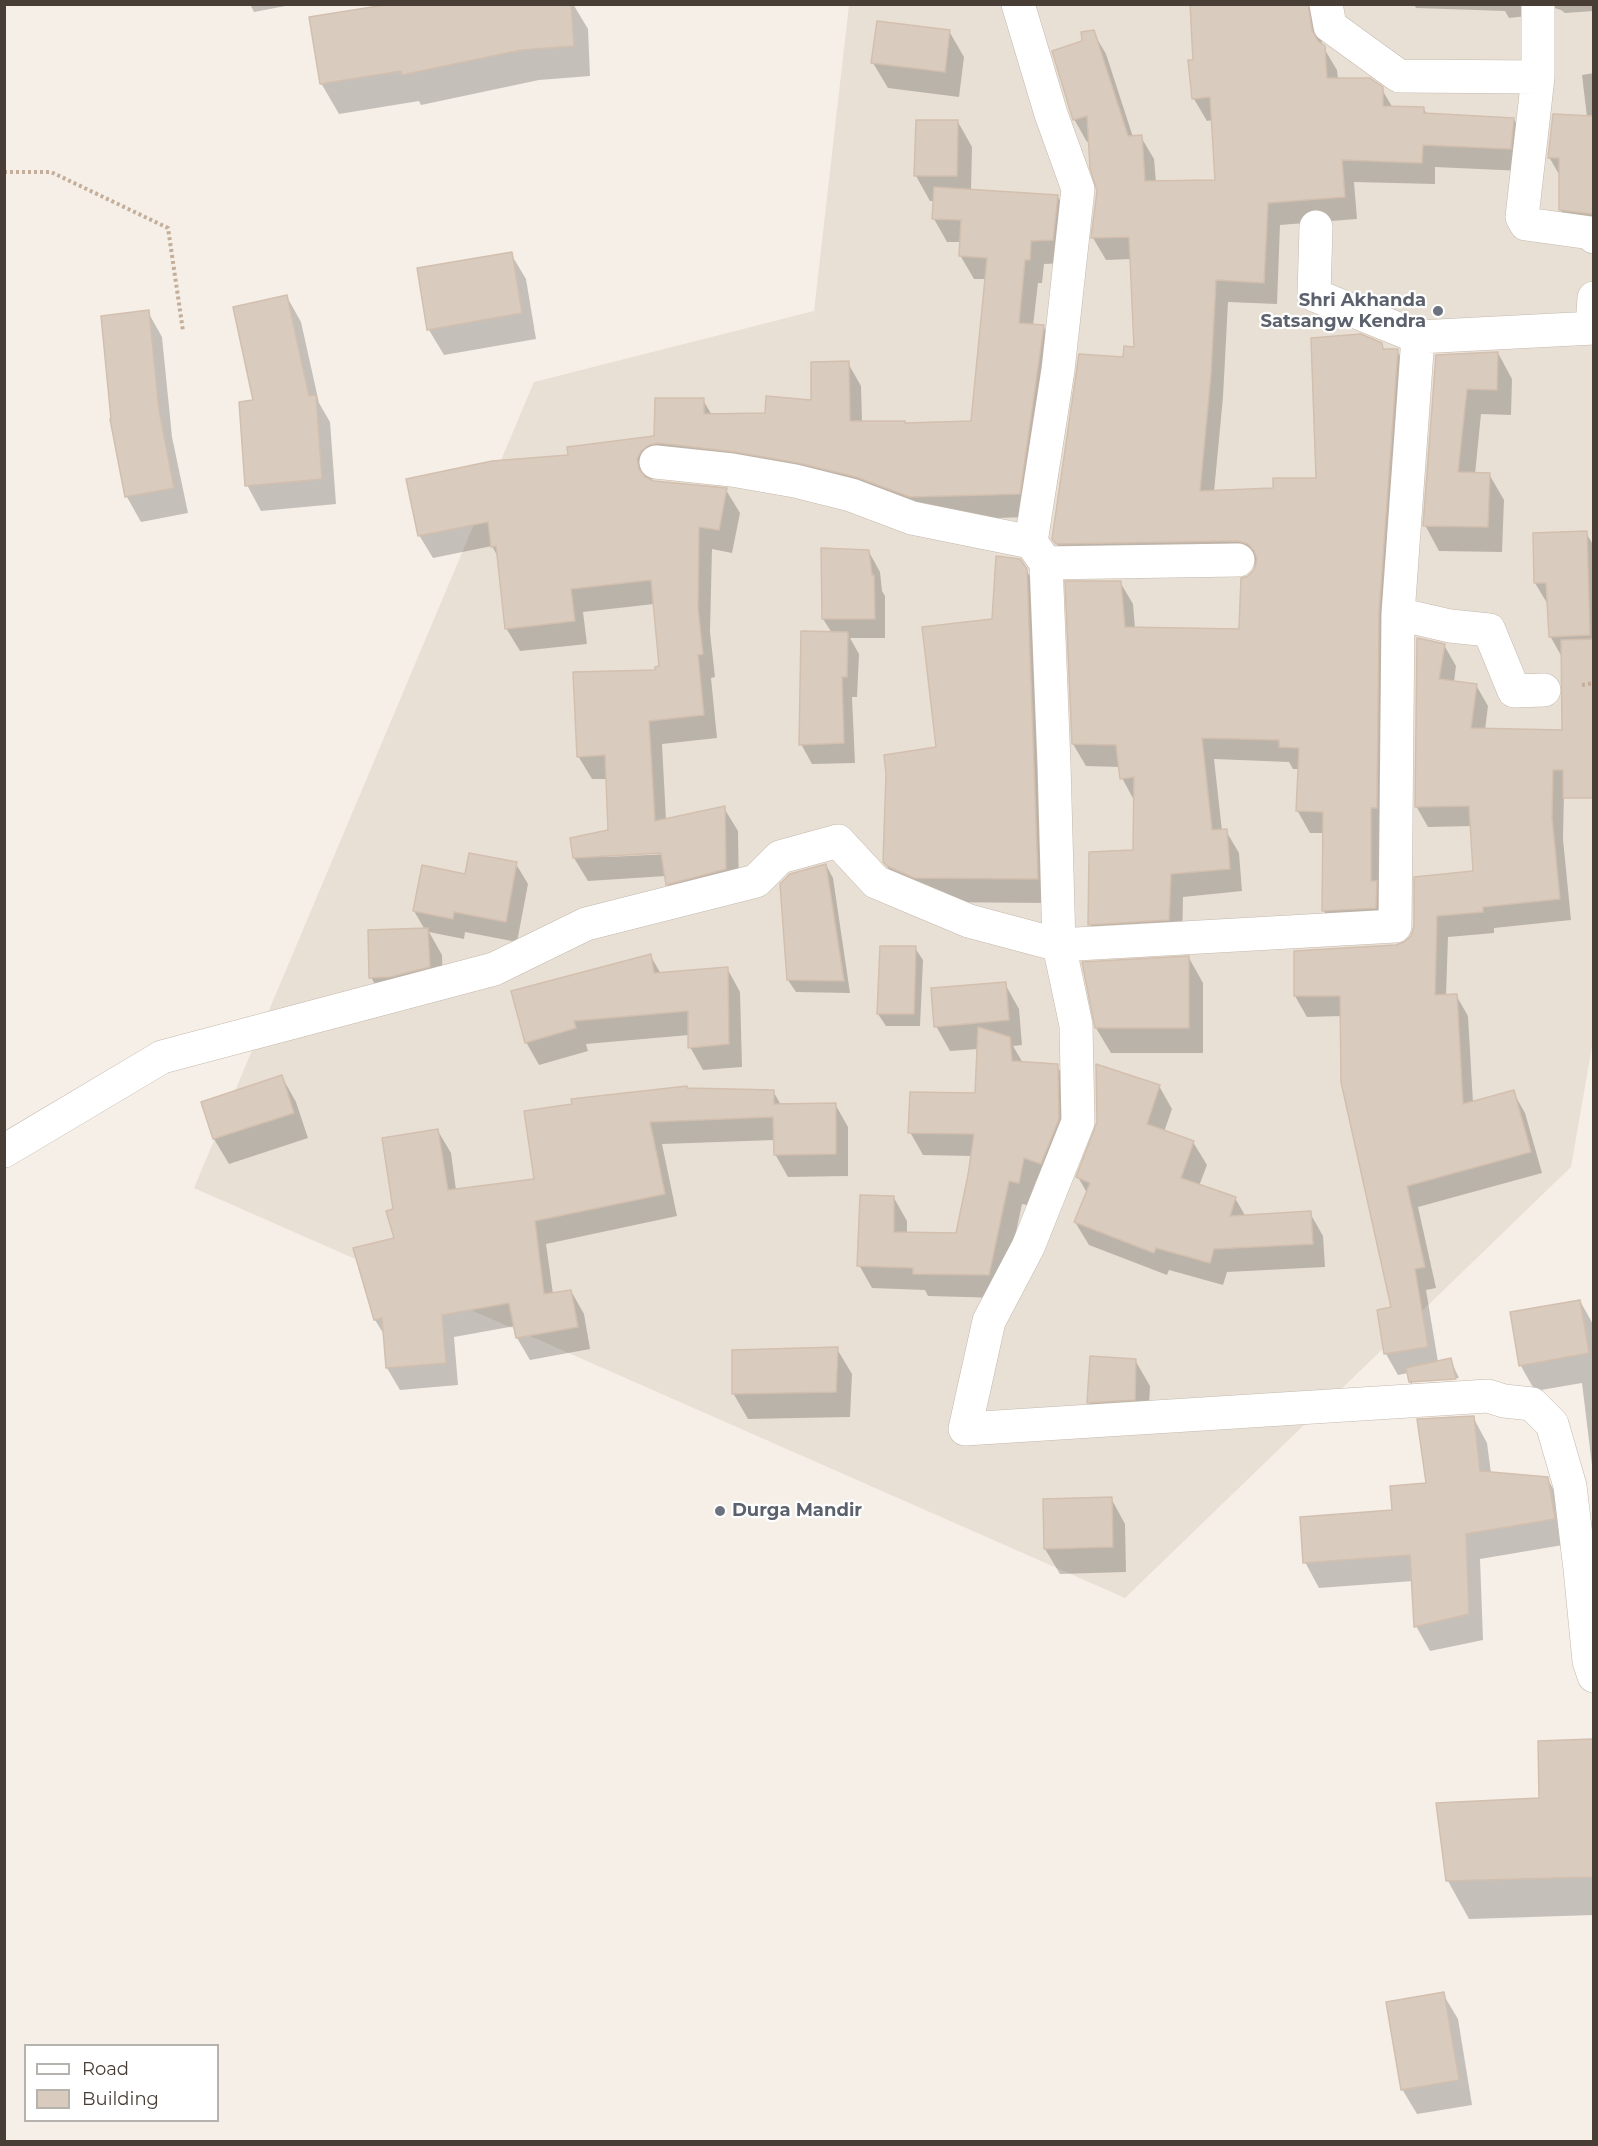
<!DOCTYPE html>
<html>
<head>
<meta charset="utf-8">
<style>
	body { margin:0 }
	#map { position:relative; width:1598px; height:2146px; overflow:hidden; background:#f5efe7; font-family:Montserrat,sans-serif }
	canvas { display:block }
	.frame { position:absolute; inset:0; border:6px solid #493e35; pointer-events:none }
	.legend { position:absolute; left:24px; top:2044px; width:195px; height:78px; box-sizing:border-box; background:#fff; border:2px solid #b6b2ae; margin:0; padding:8px 10px; list-style:none; font-size:18px; color:#493e35 }
	.legend li { display:flex; align-items:center; gap:12px; height:30px }
	.legend b { width:30px; border:2px solid #b6b2ae }
</style>
</head>
<body>
<div id="map">
<canvas width="1598" height="2146"></canvas>
<div class="frame"></div>
<ul class="legend">
<li><b style="height:8px;background:#fff"></b>Road</li>
<li><b style="height:16px;background:#dacbbf"></b>Building</li>
</ul>
</div>
<script>
const c = document.querySelector('canvas').getContext('2d');
c.lineJoin = 'round';
function paint(path, color) { c.fillStyle = color; c.fill(path, 'evenodd'); }
function trace(path, color, width, dash) { c.strokeStyle = color; c.lineWidth = width; c.lineCap = dash ? 'butt' : 'round'; c.setLineDash(dash || []); c.stroke(path); }
function drawText(font, color, halo, rows, align = 'center') {
  c.font = font + ' Montserrat,sans-serif'; c.lineWidth = 4.5; c.setLineDash([]); c.textBaseline = 'middle'; c.strokeStyle = halo; c.fillStyle = color; for (const [text, x, y, turn = 0] of rows) {
    c.save(); c.translate(x, y); c.rotate((+turn || 0) * Math.PI / 180); c.textAlign = isNaN(turn) ? turn : align; if (halo) c.strokeText(text, 0, 0); c.fillText(text, 0, 0); c.restore();
  }
}
const residential = new Path2D(`
	M849 5H1593L1594 1035 1571 1167 1125 1598 194 1188 534 382 814 311Z`);
const shadow = new Path2D(`
	M250 4H296L254 12Z
	M389 4H573L588 29 590 76 539 80 421 105 419 101 339 114 321 83Z
	M1191 4H1334L1320 31 1322 45 1337 70 1338 79 1381 88 1393 108 1424 109 1427 114 1514 119 1526 142 1523 171 1435 167V184L1354 182 1357 219 1280 225 1277 304 1228 302 1223 397 1214 492 1274 490 1317 479 1381 344 1385 351H1397L1410 373 1388 930 1337 933 1324 911V833H1310L1297 810 1300 769H1293L1289 762 1214 759 1222 831H1226L1239 853 1242 891 1183 897 1182 942 1103 946 1090 924 1134 851V800L1122 778 1120 767 1086 766 1073 744 1120 582 1133 604 1135 628 1240 631 1249 577 1255 570 1257 565 1067 561 1053 538 1124 359 1135 349 1132 259 1106 260 1093 238 1098 190 1090 141 1087 142 1074 119 1084 43 1093 32 1106 54 1133 137H1141L1154 159 1156 182H1217L1213 120 1207 121 1194 99V61Z
	M1414 4H1594V11L1565 13 1561 10 1551 7 1536 15 1509 18 1505 11 1416 8Z
	M949 31 964 57 959 97 888 88 873 63Z
	M1594 73V234L1573 232 1560 209V176L1549 157 1587 117 1582 75Z
	M958 122 972 147 971 191 1058 197 1071 220 1066 263 1044 264 1042 283H1038L1033 326H1043L1057 350 1032 517 924 520 870 500 653 475 651 481 726 490 740 513 732 553 712 549 710 632 715 677 711 678 717 738 662 744 666 820 724 808 738 831 739 892 680 907 667 884 666 876 588 881 574 858 610 831 607 779H592L578 756 660 667 654 604 583 612 587 644 520 651 506 628 499 559 492 546 433 558 419 535 570 457 656 437 703 400 712 415H767L813 401 848 363 861 386 862 422 905 424 973 422 987 279H974L960 255 961 242H947L934 219 935 201H930L916 176ZM669 851V854L607 857 615 854Z
	M511 254 526 279 536 339 444 355 429 330Z
	M287 297 301 322 319 403 330 422 336 504 261 511 247 485 255 402Z
	M148 312 162 337 172 437 188 513 141 522 127 497 112 420Z
	M1498 353 1512 379 1511 415 1481 414 1475 474H1489L1504 500 1502 552 1439 551 1425 525 1437 356Z
	M1593 399H1594V452L1592 450Z
	M1586 533 1594 546V790H1564L1563 839 1571 920 1494 928V933L1448 937 1446 996 1456 995 1468 1016 1473 1103 1513 1092 1525 1113 1542 1173 1418 1207 1436 1288 1426 1290 1438 1362 1450 1359 1459 1378 1412 1381V1384L1459 1381 1462 1391 1417 1394 1410 1382 1408 1373 1398 1375 1386 1354 1393 1309 1342 1016 1307 1017 1295 996 1405 943 1475 872 1472 826 1428 827 1416 806 1444 645 1456 666 1454 682 1476 685 1488 706 1485 730 1564 731 1562 657 1550 636 1547 603 1535 583Z
	M869 552 880 572 882 591 885 596V638H850L859 654 857 697H852L855 763 812 764 801 744 832 633 823 619Z
	M1026 570 1041 595 1052 903 929 902 899 887 884 861 938 748Z
	M516 864 528 884 517 942 465 932 464 939 429 932 442 955 443 992 385 1003 371 977 425 930 414 911 466 876Z
	M826 865 833 878 850 993 796 992 788 980Z
	M915 948 923 960 920 1026H886L878 1014Z
	M650 955 661 974 727 968 740 992 742 1067 703 1070 690 1047 689 1035 586 1044 588 1051 539 1065 526 1042Z
	M1189 958 1203 983V1053H1111L1096 1028Z
	M1005 984 1019 1009 1022 1045 1013 1046 1023 1063 1057 1066 1071 1089 1054 1186 1036 1180 1032 1206 1022 1204 1002 1298 928 1296 925 1290 872 1288 859 1265 894 1198 907 1221V1234L958 1235 972 1156 923 1155 910 1132 977 1095 978 1049 950 1051 936 1026Z
	M282 1077 296 1102 308 1138 229 1164 214 1139 203 1103Z
	M1159 1086 1172 1109 1164 1132 1193 1142 1207 1165 1199 1186 1235 1198 1246 1217 1310 1213 1323 1236 1325 1267 1227 1272 1223 1285 1169 1270 1167 1275 1089 1245 1075 1222 1087 1193 1078 1177Z
	M688 1090 773 1091 781 1105 835 1104 848 1127V1176L788 1177 775 1154V1140L662 1144 677 1216 546 1244 553 1294 571 1291 584 1314 590 1349 530 1360 517 1338 515 1326 454 1337 458 1385 400 1390 387 1368 385 1336 375 1320 396 1240 395 1210 438 1131 451 1153 456 1190 535 1180Z
	M1580 1301 1594 1326V1482L1582 1383 1535 1391 1521 1366 1512 1313Z
	M837 1349 852 1374 850 1417 748 1419 733 1393Z
	M1135 1360 1150 1386 1148 1425 1103 1427 1089 1402Z
	M1473 1417 1487 1443 1491 1473 1547 1478 1562 1504 1569 1544 1480 1559 1483 1640 1430 1651 1416 1626 1413 1581 1319 1588 1305 1562 1394 1511 1427 1485Z
	M1111 1498 1125 1524 1126 1572 1060 1574 1045 1549Z
	M1594 1741V1915L1469 1919 1448 1881 1541 1799 1540 1743Z
	M1443 1994 1458 2019 1472 2105 1417 2114 1402 2089Z`);
const building = new Path2D(`
	M391 4H571L574 46 521 50 402 75 401 71 320 84 309 17Z
	M1190 4H1308L1312 30 1318 41 1325 46 1327 78H1370L1383 87V106L1424 107V113L1514 118 1511 149 1423 145 1422 163 1342 160 1345 197 1268 203 1264 283 1216 280 1211 374 1200 491 1273 488V478H1316L1311 338 1361 334 1382 343 1383 349H1398L1379 613 1377 808H1371V881H1377L1376 908 1322 911 1323 812 1296 811 1299 748 1279 747V740L1202 738 1212 830 1227 829 1230 869 1171 874 1169 920 1088 925 1089 852 1133 850 1134 777 1120 779 1116 745 1072 744 1065 581H1121L1125 627 1239 629 1241 578 1248 576 1254 570 1257 559 1254 551 1248 544 1238 541 1056 544 1052 539 1079 354 1123 357 1124 346 1134 347 1129 237 1091 238 1097 191 1090 168 1087 116 1073 120 1052 51 1082 41 1081 32 1094 30 1128 136 1142 135 1145 181 1215 180 1210 97 1192 99 1188 60H1193Z
	M877 21 950 30 945 72 871 63Z
	M1553 114 1593 116V214L1559 210V158H1548Z
	M916 120H958L957 176H914Z
	M934 187 1058 195 1053 240 1031 241 1030 260H1025L1019 323 1044 325 1020 494 910 497 856 477 798 463 735 452 658 443 649 445 641 451 637 459 639 469 645 477 654 481 727 488 719 530 699 527 698 608 703 654 698 655 704 715 649 721 655 821 725 806 726 869 666 885 661 853 573 858 570 838 608 830 605 755 577 757 573 672 655 670V667L659 666 651 580 571 589 575 621 505 629 496 546 491 547 488 522 418 536 406 479 492 461 568 455 567 447 654 436 655 398H704V414L765 413 766 396 811 400V362L849 361 850 421H905V423L971 421 987 258 959 256 961 220 932 219Z
	M512 252 522 313 427 330 417 268Z
	M287 295 309 396 316 395 322 479 245 486 239 402 253 400 233 307Z
	M149 310 159 410 174 488 125 497 110 419H111L101 316Z
	M1498 352 1497 390 1467 389 1458 472 1490 473 1488 527 1423 526 1436 355Z
	M1587 531 1590 635 1549 637 1546 583H1534L1533 533Z
	M821 548 869 550 872 575H874L875 619H822Z
	M996 556 1020 559 1027 569 1038 879 914 878 887 866 883 862 886 774 884 755 936 747 922 627 992 619Z
	M801 631 848 632 847 677H842L844 743 799 745Z
	M1417 638 1445 644 1439 679 1477 684 1471 728 1562 730 1561 640 1593 639V798H1563V770H1553L1552 817 1560 899 1483 907V912L1437 916 1435 995 1457 994 1463 1104 1514 1090 1531 1152 1407 1186 1425 1267 1415 1269 1428 1347 1384 1354 1377 1310 1391 1307 1341 1082 1340 996H1294V951L1396 945 1404 942 1411 936 1414 927V877L1473 871 1469 806 1415 807Z
	M469 853 517 862 506 922 454 912 453 919 413 911 422 865 465 874Z
	M826 864 844 981 787 980 780 884 790 874Z
	M428 928 430 967 390 977 369 978 368 930Z
	M880 946H916L914 1014H877Z
	M651 954 654 973 728 967 729 1044 688 1048V1011L574 1021 576 1028 525 1043 511 991Z
	M1189 956V1028H1095L1082 962Z
	M1006 982 1009 1020 934 1027 931 988Z
	M978 1027 1010 1037 1012 1061 1058 1064 1059 1119 1041 1164 1024 1158 1019 1183 1009 1181 989 1275 913 1274V1268L857 1266 860 1195 894 1196V1232L956 1233 968 1175 974 1134 908 1133 910 1092 975 1093Z
	M1096 1064 1160 1085 1147 1124 1194 1141 1181 1178 1236 1197 1230 1216 1311 1211 1313 1244 1214 1249 1210 1263 1156 1248 1154 1253 1074 1222 1090 1183 1076 1177 1097 1122Z
	M282 1075 294 1113 213 1139 201 1102Z
	M687 1086V1088L774 1090V1104L836 1103V1154L774 1155 773 1117 650 1122 665 1194 535 1221 544 1294 571 1290 578 1327 516 1338 509 1303 442 1315 446 1363 386 1368 382 1318 374 1320 353 1248 394 1238 386 1211 393 1209 382 1138 438 1129 448 1190 534 1179 524 1111 572 1104 571 1099Z
	M1580 1300 1589 1353 1519 1366 1510 1312Z
	M838 1347 836 1392 732 1394V1350Z
	M1090 1356 1136 1359 1135 1400 1087 1403Z
	M1451 1358 1456 1379 1409 1382 1406 1368Z
	M1474 1416 1480 1471 1548 1477 1555 1519 1466 1534 1469 1614 1414 1627 1410 1555 1303 1563 1300 1517 1392 1510 1390 1486 1426 1483 1417 1419Z
	M1112 1497 1113 1547 1044 1549 1043 1499Z
	M1593 1739V1877L1446 1881 1436 1803 1539 1798 1538 1741Z
	M1444 1992 1459 2080 1401 2090 1386 2002Z`);
const path = new Path2D(`
	M4 172H51L168 228 183 331
	M1582 685 1594 683`);
const minor = new Path2D(`
	M1018 4 1051 114 1078 189 1058 370 1031 542 1046 563 1054 764 1059 945 1395 926 1398 614 1418 337 1594 328
	M1326 4 1330 26 1399 76 1538 77 1522 217 1526 224 1591 233 1594 237
	M1538 77V4
	M1316 227 1314 295 1418 337
	M1592 328 1594 298
	M656 462 732 470 795 481 851 495 912 518 1031 542
	M1046 563 1238 560
	M1398 614 1450 626 1489 630 1514 691 1544 690
	M4 1151 162 1057 494 969 586 924 756 881 780 857 838 841 876 882 969 921 1059 945 1076 1025 1078 1122 1028 1247 989 1321 965 1429 1488 1396 1504 1401 1532 1404 1552 1424 1570 1486 1580 1569 1589 1661 1594 1676`);
const markers = [
	[1438,311,6,"#6b7280"],
	[720,1511,6,"#6b7280"]
];
const worshipNames = [
	["Shri Akhanda",1426,301],
	["Satsangw Kendra",1426,322],
	["Durga Mandir",732,1511,"left"]
];
paint(residential, '#e9e0d5');
paint(shadow, '#0003');
paint(building, '#dacbbf');
trace(building, '#d3bfae', 1.5);
trace(minor, '#c4b8ac', 34);
trace(path, '#c4ae99', 4, [3, 3]);
trace(minor, '#fff', 33);
for (const [x, y, r, color] of markers) { const dot = new Path2D(); dot.arc(x, y, r, 0, 2 * Math.PI); c.fillStyle = color; c.fill(dot); trace(dot, '#fff', 2); }
drawText('bold 18px', '#5b616d', '#fff', worshipNames, 'right');
</script>
</body>
</html>
